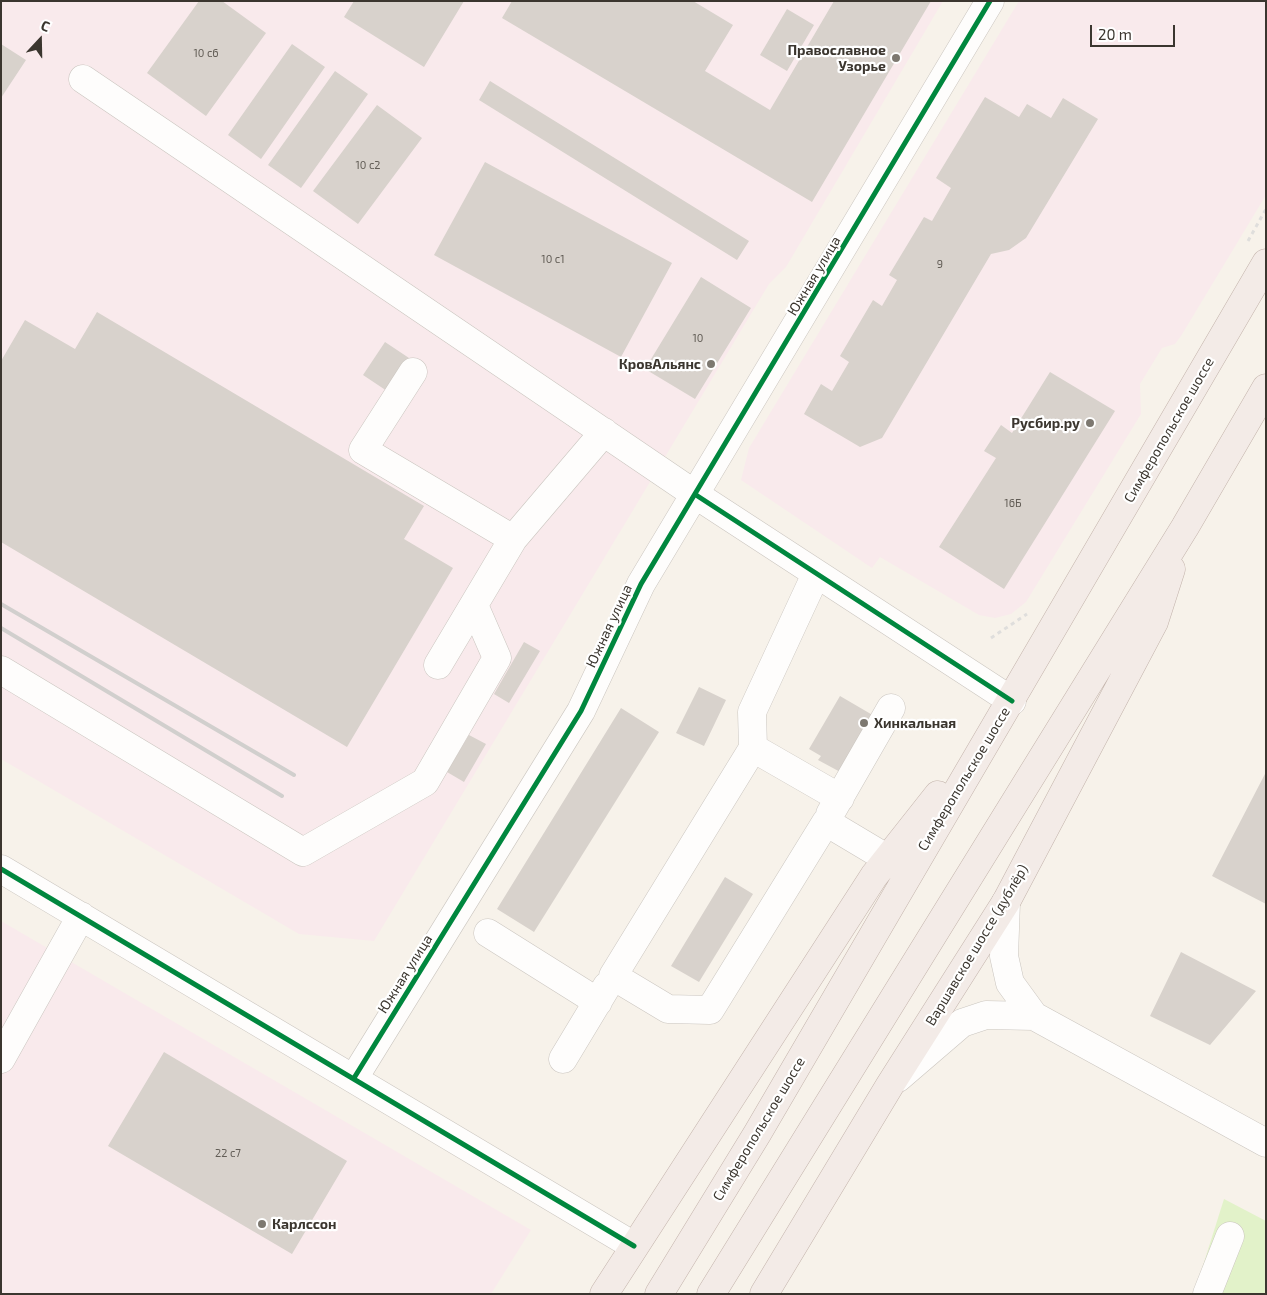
<!DOCTYPE html>
<html>
<head>
<meta charset="utf-8">
<style>
	body { margin:0 }
	#map { position:relative; width:1267px; height:1295px; overflow:hidden; background:#f7f2ea; font-family:"Exo 2",sans-serif }
	canvas { display:block }
	.frame { position:absolute; inset:0; border:2px solid #3b362f; pointer-events:none }
	.north { position:absolute; left:15px; top:15px; width:50px; height:50px; -webkit-text-stroke:4px #fff; paint-order:stroke; rotate:21deg; font-size:14px; font-weight:700; line-height:20px; text-align:center; color:#3b362f }
	.north::after { content:''; display:block; margin:auto; width:18px; height:22px; background:#3b362f; clip-path:polygon(50% 0,100% 100%,50% 72%,0 100%) }
	.scale { position:absolute; left:1090px; top:25px; width:85px; height:22px; box-sizing:border-box; border:2px solid #3b362f; border-top:0; padding-left:6px; font-size:15px; line-height:18px; white-space:nowrap; color:#3b362f; -webkit-text-stroke:4px #fff; paint-order:stroke }
</style>
</head>
<body>
<div id="map">
<canvas width="1267" height="1295"></canvas>
<div class="frame"></div>
<div class="north">С</div>
<div class="scale">20 m</div>
</div>
<script>
const c = document.querySelector('canvas').getContext('2d');
c.lineJoin = 'round';
function paint(path, color) { c.fillStyle = color; c.fill(path, 'evenodd'); }
function trace(path, color, width, dash) { c.strokeStyle = color; c.lineWidth = width; c.lineCap = dash ? 'butt' : 'round'; c.setLineDash(dash || []); c.stroke(path); }
function drawText(font, color, halo, rows, align = 'center') {
  c.font = font + ' "Exo 2",sans-serif'; c.lineWidth = 4.5; c.setLineDash([]); c.textBaseline = 'middle'; c.strokeStyle = halo; c.fillStyle = color; for (const [text, x, y, turn = 0] of rows) {
    c.save(); c.translate(x, y); c.rotate((+turn || 0) * Math.PI / 180); c.textAlign = isNaN(turn) ? turn : align; if (halo) c.strokeText(text, 0, 0); c.fillText(text, 0, 0); c.restore();
  }
}
const industrial = new Path2D(`
	M1 1H943L786 267 769 284 374 941 299 934 1 759Z
	M1019 1H1266V195L1181 336 1175 344 1162 348 1140 384 1141 414 1026 602 1011 614 995 618 979 615 880 557 872 568 741 480 749 448Z
	M1 921 531 1230 491 1294H1Z`);
const green = new Path2D(`
	M1224 1199 1266 1221V1294H1194Z`);
const building = new Path2D(`
	M199 1H222L266 33 206 116 147 73Z
	M354 1H464L424 67 344 17Z
	M512 1H693L733 25 705 71 770 110 834 1H931L812 202 502 18Z
	M787 9 814 25 787 71 760 55Z
	M1 44 26 60 1 98Z
	M292 44 325 67 261 159 228 135Z
	M335 71 368 94 301 188 268 165Z
	M490 81 749 241 737 260 479 100Z
	M985 97 1019 117 1027 104 1051 118 1063 98 1098 119 1026 238 1009 250 991 254 882 438 860 447 804 414 821 384 832 391 849 362 840 356 873 300 882 306 897 280 889 275 924 217 932 221 951 188 936 178Z
	M377 105 422 138 358 224 313 191Z
	M485 162 672 263 621 357 434 255Z
	M701 277 751 308 695 399 645 369Z
	M97 312 424 506 404 539 453 568 347 747 1 542V361L25 320 75 349Z
	M385 342 409 358 387 391 363 375Z
	M1050 372 1115 411 1004 589 939 547 996 458 984 451 1001 425 1012 433Z
	M524 642 540 651 509 703 494 694Z
	M699 687 726 700 704 746 676 733Z
	M840 696 876 717 844 774 818 760 821 756 809 749Z
	M621 708 659 732 534 932 497 909Z
	M469 735 486 744 464 782 447 772Z
	M1266 772V904L1212 876Z
	M725 877 753 894 699 982 671 966Z
	M1181 952 1256 991 1210 1045 1150 1016Z
	M164 1052 347 1161 292 1254 108 1146Z`);
const path = new Path2D(`
	M1248 241 1266 209
	M991 638 1027 614`);
const minor = new Path2D(`
	M83 79 696 495 1012 701
	M413 372 363 450 513 539 604 432
	M438 665 513 539
	M1 670 303 852 425 782 497 658 474 605
	M753 748 752 712 816 574
	M840 798 753 748 613 976 668 1009 710 1010 826 822 888 859
	M830 814 891 708
	M1 869 634 1246
	M1006 902 1004 956 1010 983 1034 1016 1266 1143
	M488 933 598 1002
	M1 1059 81 916
	M563 1059 607 986
	M354 1078 581 711 641 584 990 1
	M898 1078 962 1023 986 1015 1034 1016
	M1207 1294 1230 1236`);
const major = new Path2D(`
	M604 1294 874 876 938 795
	M659 1294 757 1134 1266 263
	M711 1294 1185 527 1266 388
	M764 1294 890 1085 1006 902 1154 622 1171 569`);
const rail = new Path2D(`
	M1 604 294 775
	M1 628 282 796`);
const cycleway = new Path2D(`
	M696 495 1012 701
	M1 869 634 1246
	M354 1078 581 711 641 584 990 1`);
const markers = [
	[896,58,5,"#7d7870"],
	[711,364,5,"#7d7870"],
	[1090,423,5,"#7d7870"],
	[864,723,5,"#7d7870"],
	[262,1224,5,"#7d7870"]
];
const numberNames = [
	["10 с6",206,53],
	["10 с2",368,165],
	["10 с1",553,259],
	["9",940,264],
	["10",698,338],
	["16Б",1013,503],
	["22 с7",228,1153]
];
const poiNames = [
	["Православное",886,50],
	["Узорье",886,66],
	["КровАльянс",701,364],
	["Русбир.ру",1080,423],
	["Хинкальная",874,723,"left"],
	["Карлссон",272,1224,"left"]
];
const streetNames = [
	["Южная улица",814,276,-59],
	["Симферопольское шоссе",1169,430,-60],
	["Южная улица",609,626,-65],
	["Симферопольское шоссе",964,779,-59],
	["Варшавское шоссе (дублёр)",977,945,-59],
	["Южная улица",405,974,-58],
	["Симферопольское шоссе",759,1129,-59]
];
paint(industrial, '#f9eaec');
paint(green, '#e2f2c9');
paint(building, '#d8d2cc');
trace(minor, '#cac5bf', 29);
trace(major, '#c2b2aa', 29);
trace(path, '#dfdedc', 3, [4, 4]);
trace(minor, '#fefdfc', 28);
trace(major, '#f3ebe7', 28);
trace(rail, '#d1cfcd', 4);
trace(cycleway, '#00873e', 5);
for (const [x, y, r, color] of markers) { const dot = new Path2D(); dot.arc(x, y, r, 0, 2 * Math.PI); c.fillStyle = color; c.fill(dot); trace(dot, '#fff', 2); }
drawText('11px', '#625d56', null, numberNames);
drawText('bold 14px', '#3b362f', '#fff', poiNames, 'right');
drawText('14px', '#3b362f', '#fff', streetNames);
</script>
</body>
</html>
